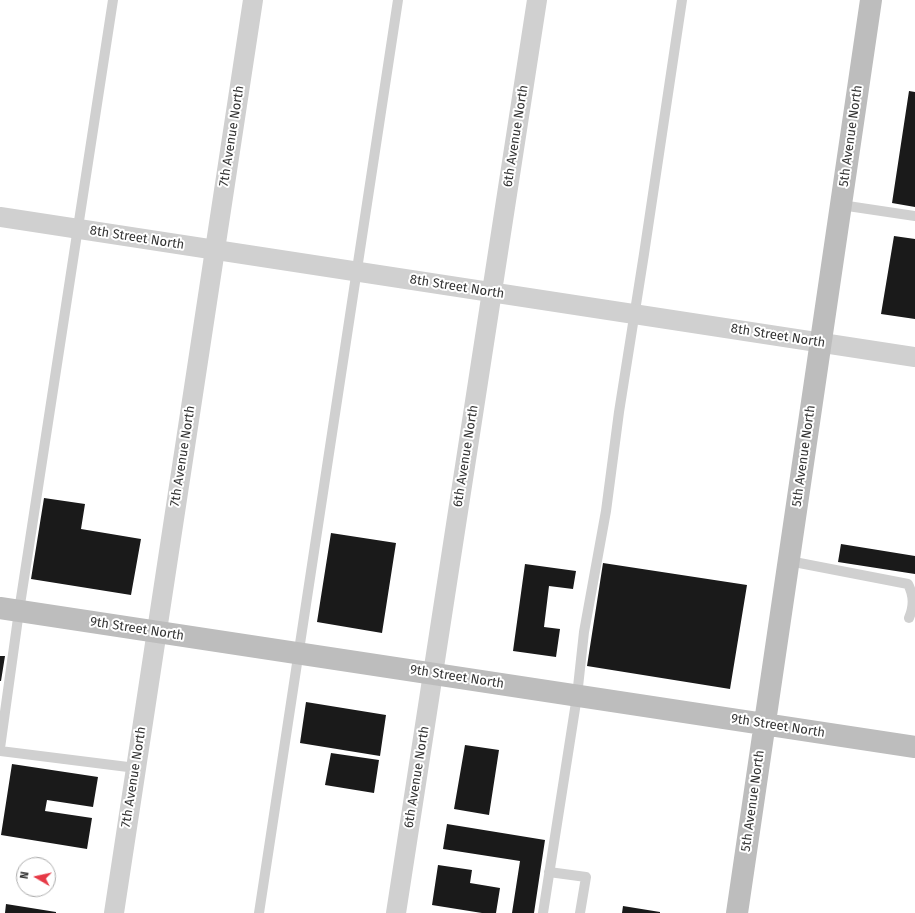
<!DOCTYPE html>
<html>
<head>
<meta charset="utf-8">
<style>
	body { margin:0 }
	#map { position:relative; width:915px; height:913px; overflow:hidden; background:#fff; font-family:"Fira Sans",sans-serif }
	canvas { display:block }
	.north { position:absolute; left:16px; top:857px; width:40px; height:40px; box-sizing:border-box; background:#fff; border:1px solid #adadad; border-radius:50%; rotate:279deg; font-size:11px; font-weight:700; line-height:16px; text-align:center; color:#333 }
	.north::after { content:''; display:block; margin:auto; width:14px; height:18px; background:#e63946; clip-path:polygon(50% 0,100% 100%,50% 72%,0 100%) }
</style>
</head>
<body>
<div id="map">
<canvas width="915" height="913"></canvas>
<div class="north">N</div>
</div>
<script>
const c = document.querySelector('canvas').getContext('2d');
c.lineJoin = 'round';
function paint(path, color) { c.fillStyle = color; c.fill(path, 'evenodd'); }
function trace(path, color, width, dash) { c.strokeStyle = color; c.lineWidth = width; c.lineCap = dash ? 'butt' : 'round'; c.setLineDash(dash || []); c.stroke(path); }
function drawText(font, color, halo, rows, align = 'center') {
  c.font = font + ' "Fira Sans",sans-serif'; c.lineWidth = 4; c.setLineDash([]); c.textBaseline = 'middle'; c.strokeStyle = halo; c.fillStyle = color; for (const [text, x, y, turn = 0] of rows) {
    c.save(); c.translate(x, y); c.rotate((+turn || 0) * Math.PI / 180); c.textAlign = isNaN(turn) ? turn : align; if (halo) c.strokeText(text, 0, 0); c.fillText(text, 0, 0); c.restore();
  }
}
const building = new Path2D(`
	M909 91 915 92V207L892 203Z
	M894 236 915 239V319L881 314Z
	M44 498 85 504 81 529 141 539 131 595 31 579Z
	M331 533 396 543 382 633 317 622Z
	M841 544 915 556V574L838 562Z
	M603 563 747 585 730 689 587 666Z
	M525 564 576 571 573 589 549 586 544 627 560 629 556 657 513 651Z
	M0 656H5L1 681H0Z
	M306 702 386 715 380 756 300 743Z
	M465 745 499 750 489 815 454 809Z
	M331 753 379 760 374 793 325 785Z
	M12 764 98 777 93 807 47 800 45 811 92 818 87 849 1 835Z
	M447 824 545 840 534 913H512L520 861 443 849Z
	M438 865 472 870 470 883 500 888 496 913H482L432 905Z
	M6 904 56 912V913H5Z
	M623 906 660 912V913H622Z`);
const lane = new Path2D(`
	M841 205 915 216
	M789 561 908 584C914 596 914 606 909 618
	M0 748 19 611 113 0
	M0 751 136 768
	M549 872 586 877 580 913
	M259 913 398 0
	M543 913 577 696 584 632 606 511 619 412 644 254 682 0`);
const street = new Path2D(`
	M0 217 915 357
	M114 913 253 0
	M396 913 537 0`);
const secondary = new Path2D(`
	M0 608 915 747
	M737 913 871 0`);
const streetNames = [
	["7th Avenue North",232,136,-81],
	["6th Avenue North",516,136,-81],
	["5th Avenue North",851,136,-82],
	["8th Street North",137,238,9],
	["8th Street North",457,287,9],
	["8th Street North",778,336,9],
	["7th Avenue North",183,456,-81],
	["6th Avenue North",466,456,-81],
	["5th Avenue North",804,456,-82],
	["9th Street North",137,629,9],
	["9th Street North",457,677,9],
	["9th Street North",778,726,9],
	["7th Avenue North",134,777,-81],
	["6th Avenue North",417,777,-81],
	["5th Avenue North",753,801,-82]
];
paint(building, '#1a1a1a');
trace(lane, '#d0d0d0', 10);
trace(street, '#d0d0d0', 20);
trace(secondary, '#bdbdbd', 22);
drawText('13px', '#333', '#fff', streetNames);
</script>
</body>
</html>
